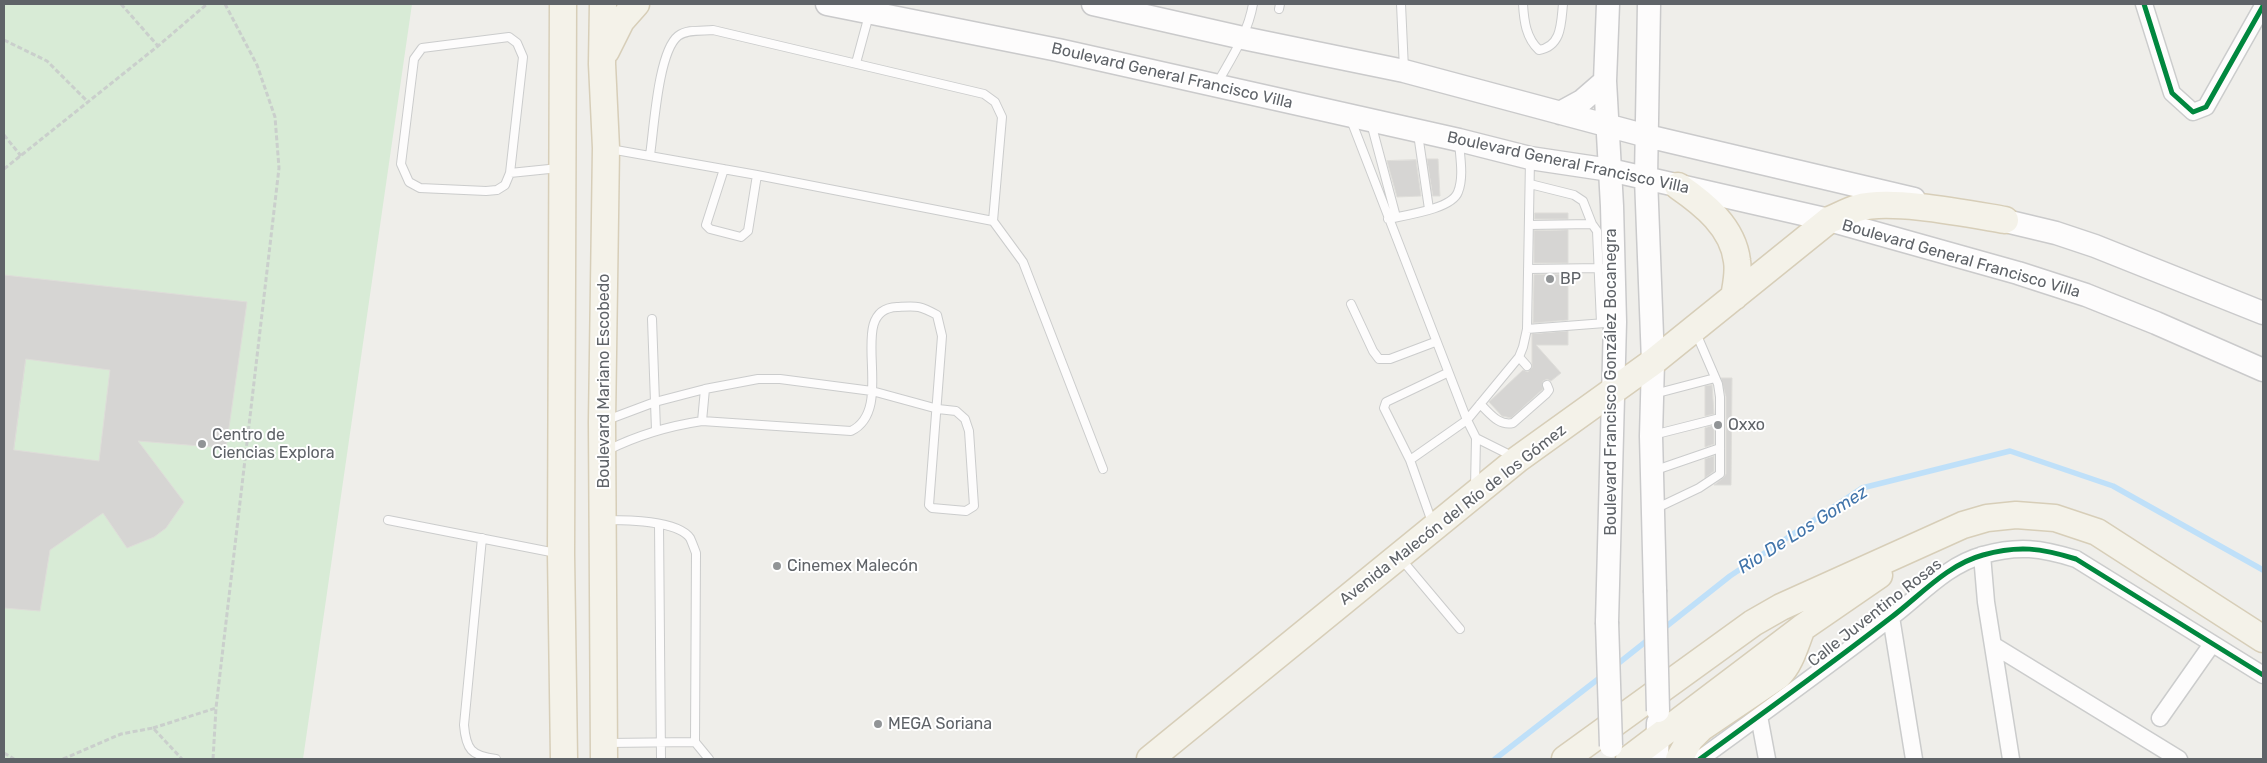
<!DOCTYPE html>
<html>
<head>
<meta charset="utf-8">
<style>
	body { margin:0 }
	#map { position:relative; width:2267px; height:763px; overflow:hidden; background:#efeeea; font-family:Rubik,sans-serif }
	canvas { display:block }
	.frame { position:absolute; inset:0; border:5px solid #5f6368; pointer-events:none }
</style>
</head>
<body>
<div id="map">
<canvas width="2267" height="763"></canvas>
<div class="frame"></div>
</div>
<script>
const c = document.querySelector('canvas').getContext('2d');
c.lineJoin = 'round';
function paint(path, color) { c.fillStyle = color; c.fill(path, 'evenodd'); }
function trace(path, color, width, dash) { c.strokeStyle = color; c.lineWidth = width; c.lineCap = dash ? 'butt' : 'round'; c.setLineDash(dash || []); c.stroke(path); }
function drawText(font, color, halo, rows, align = 'center') {
  c.font = font + ' Rubik,sans-serif'; c.lineWidth = 4; c.setLineDash([]); c.textBaseline = 'middle'; c.strokeStyle = halo; c.fillStyle = color; for (const [text, x, y, turn = 0] of rows) {
    c.save(); c.translate(x, y); c.rotate((+turn || 0) * Math.PI / 180); c.textAlign = isNaN(turn) ? turn : align; if (halo) c.strokeText(text, 0, 0); c.fillText(text, 0, 0); c.restore();
  }
}
const green = new Path2D(`
	M4 4H412L303 759H4Z`);
const stream = new Path2D(`
	M1663 629 1730 576 1862 488 2010 451 2113 486 2263 570
	M1615 666 1649 639
	M1495 759 1602 676`);
const building = new Path2D(`
	M1427 159H1438L1440 196H1433Z
	M1416 160 1421 196 1397 197 1387 161Z
	M1535 213H1568V219H1535Z
	M1568 230V263H1534V231Z
	M1568 274V320L1533 323 1534 275Z
	M4 275 247 302 226 448 138 441 184 502 166 528 154 537 127 548 103 513 50 550 40 611 4 608ZM26 359 110 370 99 461 14 450Z
	M1568 331V345H1536L1561 373 1551 381 1547 379 1543 381V389L1511 418 1502 416 1489 402 1523 370 1528 372 1532 368V334Z
	M1721 378H1732L1731 485H1714L1723 478 1726 474V397Z
	M1712 385 1714 414 1705 416V386Z
	M1714 425V444L1705 447V428Z
	M1714 456V471L1705 478V459Z`);
const path = new Path2D(`
	M121 4 158 46
	M4 40 47 61 88 102
	M4 135 21 156
	M4 169 158 46 207 4
	M153 728 216 708
	M4 753 14 759
	M63 759 121 734 153 728 182 759
	M213 759 216 708 279 168 275 117 257 65 225 4`);
const lane = new Path2D(`
	M1401 4 1404 69
	M1523 4C1524 21 1526 38 1539 50 1562 46 1561 23 1563 4
	M1279 9 1280 4
	M856 63 869 15
	M1218 82C1232 57 1248 33 1253 4
	M1351 120 1467 420 1410 460
	M1371 123 1396 217
	M1418 134 1429 209
	M610 149 757 175 993 221 1023 262 1103 469
	M650 155C654 129 658 52 678 36 687 29 702 31 713 30L984 94 995 102 1002 117 993 221
	M724 169 706 225 710 229 741 237 748 231 757 175
	M510 173 523 57 517 43 509 37 422 48 414 59 401 164 409 182 420 188 486 191 497 190 505 185 510 173 559 168
	M1530 184 1574 195 1583 201 1592 224
	M1388 219C1406 215 1452 209 1458 192 1464 177 1460 157 1459 142
	M1529 225 1592 224 1597 231 1601 323
	M1528 269 1602 268
	M1351 304 1373 351 1379 359H1390L1435 342
	M652 319 656 430
	M1527 329 1605 323
	M1519 357 1527 366
	M1654 394 1715 378
	M1480 404C1490 413 1498 426 1513 423L1546 394 1549 390 1547 385
	M607 420 655 402 705 389 758 379H780L872 391 938 409 956 411 965 419 969 431 974 506 966 511 932 508 929 505 942 336 937 315C919 305 917 306 897 307 843 309 899 408 851 431L702 421C669 426 638 435 608 450
	M702 421 705 389
	M1653 435 1720 418
	M1476 438 1514 457
	M1653 471 1720 448
	M1475 487 1476 438 1467 420 1519 357 1523 347 1527 329 1530 160
	M1657 508 1699 488 1720 474V397L1718 384 1696 333
	M388 520 556 553
	M605 520C626 520 677 520 690 538 692 542 694 548 696 553L695 742
	M1432 522 1410 460 1384 408 1386 402 1447 373
	M659 524 661 759
	M482 538 464 725C466 749 471 756 496 759
	M1402 560 1460 629
	M607 743 695 742 709 759`);
const street = new Path2D(`
	M2144 4 2172 93 2193 112 2206 107 2263 6
	M1982 555 1986 602 2011 759
	M1891 617 1914 759
	M1993 645 2179 759
	M1759 716 1767 759
	M2160 718 2212 644
	M1700 759C1763 713 1827 667 1889 619 1919 597 1946 565 1983 555 2018 545 2041 548 2076 559L2263 675`);
const secondary = new Path2D(`
	M827 4 1058 50 1459 140 1530 158 1610 170 1829 220 2018 273 2086 295 2156 323 2263 370
	M1093 4 1243 38 1404 71 1647 136 1914 199
	M1649 4 1646 178 1653 362 1651 436 1655 590
	M1560 113 1582 101 1605 81
	M1989 217 2056 233 2095 246 2263 313
	M1607 622 1615 322 1612 206 1605 81 1608 4
	M1657 759 1658 723`);
const primary = new Path2D(`
	M563 4 561 554 564 759
	M603 4 602 64 606 148 602 422 604 759
	M606 51 621 21 636 4
	M1678 186C1704 204 1733 227 1737 261 1739 273 1736 285 1734 297
	M1150 759 1518 459 1653 362 1829 220C1839 216 1848 211 1858 208 1890 198 1969 214 2005 220
	M1565 759 1753 623 1781 607 1963 525 1987 518 2016 515 2055 518 2097 532 2263 639
	M1629 759 1802 628 1879 575
	M1679 759 1690 739 1701 728 1778 676C1791 663 1795 645 1802 628`);
const secondaryBridge = new Path2D(`
	M1655 590 1658 711
	M1607 622 1611 746`);
const cycleway = new Path2D(`
	M2144 4 2172 93 2193 112 2206 107 2263 6
	M1700 759C1763 713 1827 667 1889 619 1919 597 1946 565 1983 555 2018 545 2041 548 2076 559L2263 675`);
const markers = [
	[1550,279,5,"#919496"],
	[1718,425,5,"#919496"],
	[202,444,5,"#919496"],
	[777,566,5,"#919496"],
	[878,724,5,"#919496"]
];
const streetNames = [
	["Boulevard General Francisco Villa",1172,76,13],
	["Boulevard General Francisco Villa",1568,163,12],
	["Boulevard General Francisco Villa",1961,259,16],
	["Boulevard Mariano Escobedo",604,381,-90],
	["Boulevard Francisco González Bocanegra",1611,382,-90],
	["Avenida Malecón del Río de los Gómez",1453,515,-38],
	["Calle Juventino Rosas",1875,613,-38]
];
const poiNames = [
	["BP",1560,279],
	["Oxxo",1728,425],
	["Centro de",212,435],
	["Ciencias Explora",212,453],
	["Cinemex Malecón",787,566],
	["MEGA Soriana",888,724]
];
const waterNames = [
	["Rio De Los Gomez",1803,530,-32]
];
paint(green, '#d8ebd6');
trace(stream, '#bfe0f9', 5.5);
paint(building, '#d6d5d3');
trace(building, '#deddd9', 1);
trace(lane, '#cbcccc', 10);
trace(street, '#cbcccc', 19);
trace(secondary, '#cacacb', 25);
trace(primary, '#d7ceb8', 29);
trace(path, '#cacfcc', 3, [5, 2.5]);
trace(lane, '#fdfcfc', 8);
trace(street, '#fdfcfc', 16);
trace(secondary, '#fdfcfc', 22);
trace(primary, '#f4f2e9', 26);
trace(secondaryBridge, '#cacacb', 25, []);
trace(secondaryBridge, '#fdfcfc', 22);
trace(cycleway, '#00873e', 5);
for (const [x, y, r, color] of markers) { const dot = new Path2D(); dot.arc(x, y, r, 0, 2 * Math.PI); c.fillStyle = color; c.fill(dot); trace(dot, '#fff', 2); }
drawText('16px', '#5f6368', '#fff', streetNames);
drawText('16px', '#5f6368', '#fff', poiNames, 'left');
drawText('italic 18px', '#4174aa', '#fff', waterNames);
</script>
</body>
</html>
